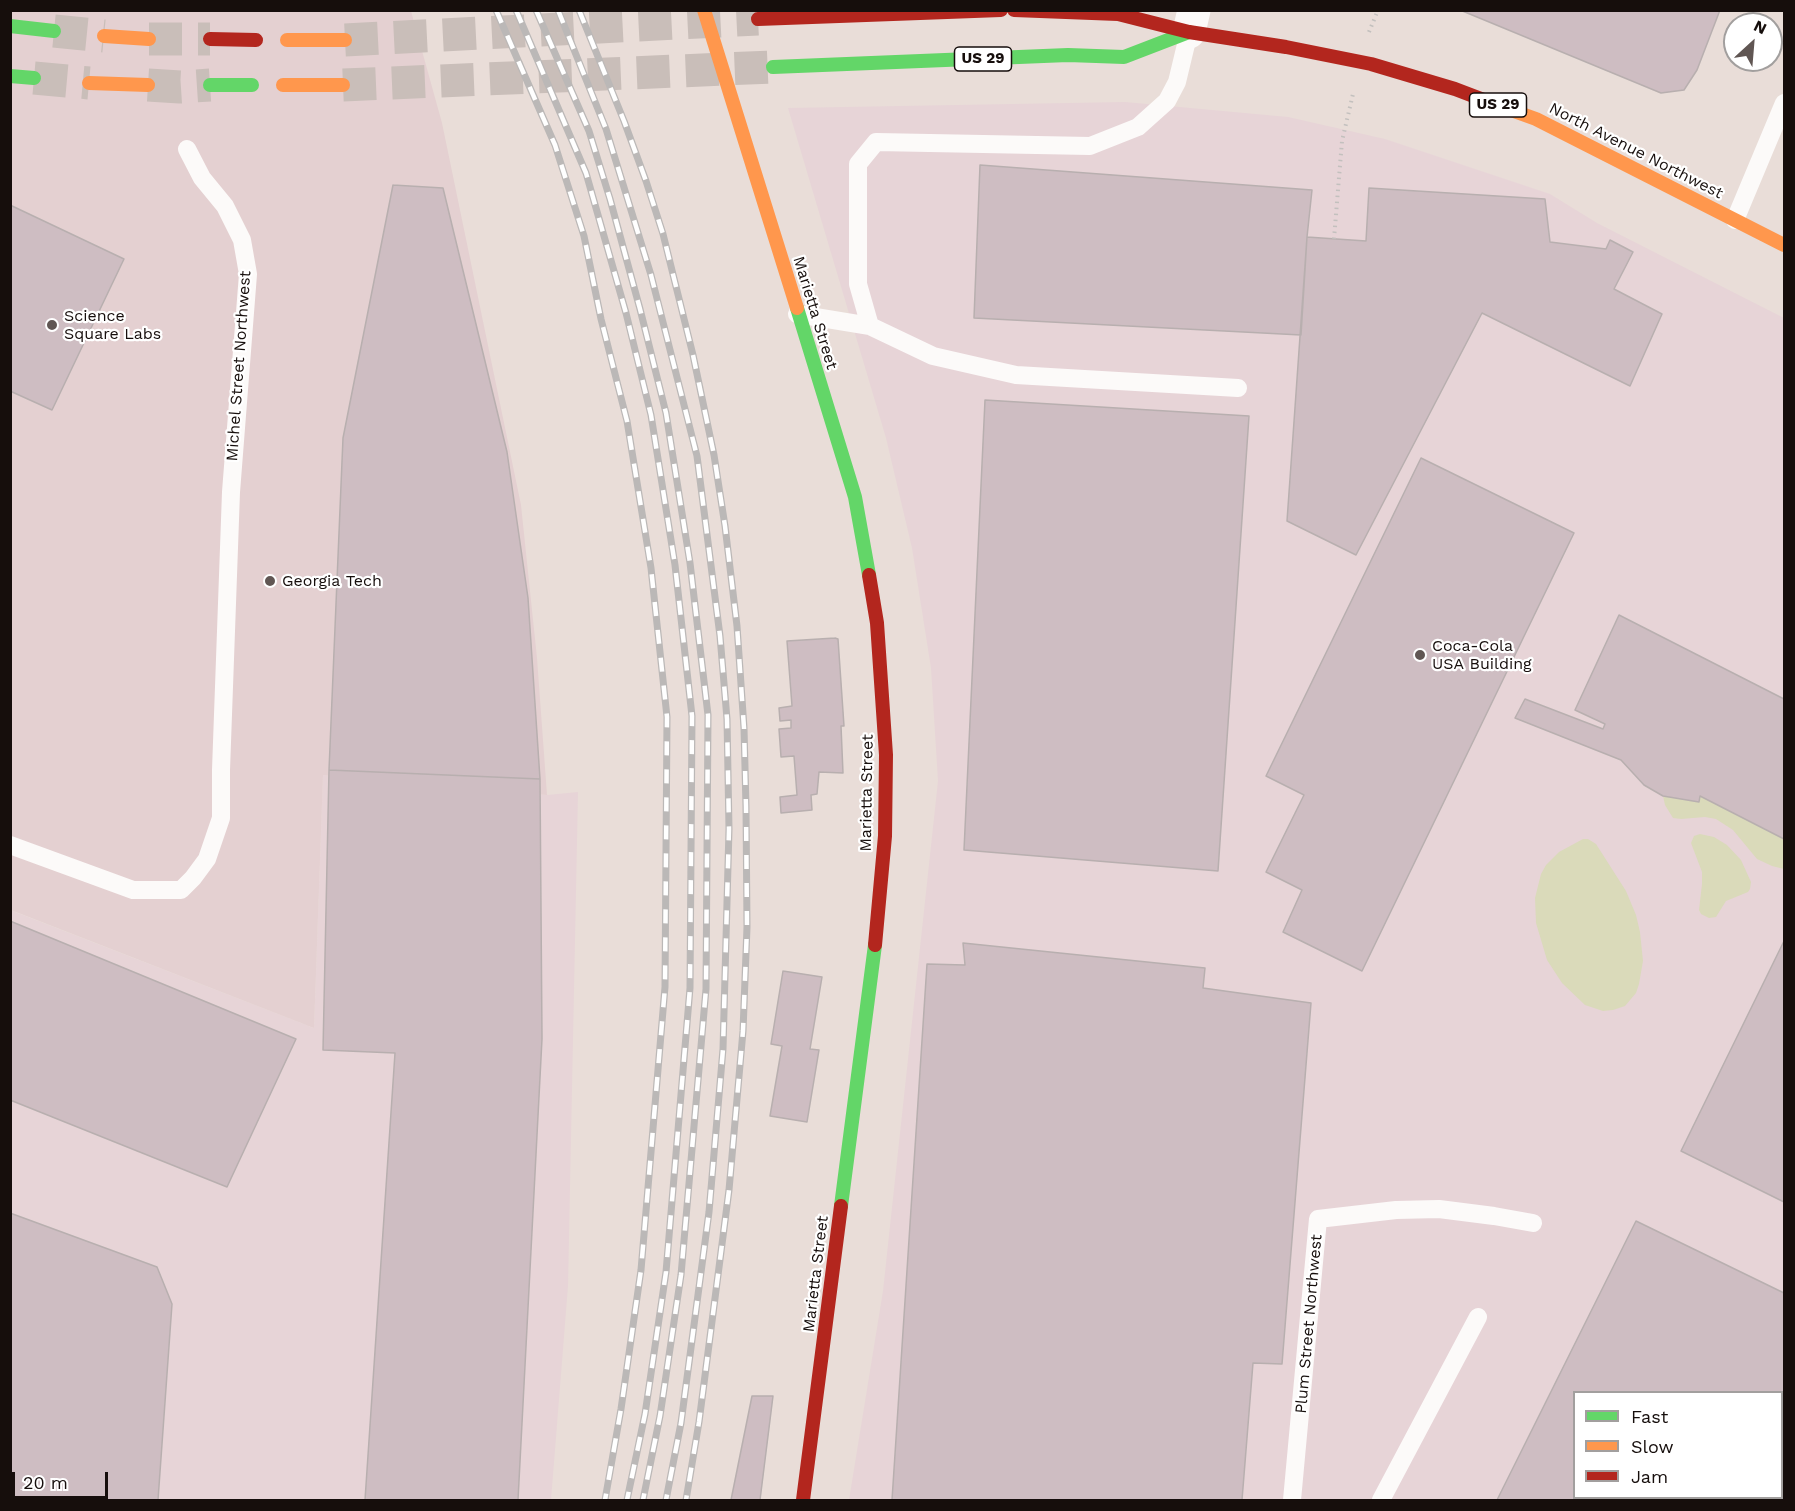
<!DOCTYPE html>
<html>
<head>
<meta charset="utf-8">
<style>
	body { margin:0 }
	#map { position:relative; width:1795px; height:1511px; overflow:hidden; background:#e9ddd8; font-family:"Work Sans",sans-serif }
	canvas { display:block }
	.frame { position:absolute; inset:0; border:12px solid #160e0c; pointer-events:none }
	.legend { position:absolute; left:1573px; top:1391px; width:210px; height:108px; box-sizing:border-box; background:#fff; border:2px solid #a29f9e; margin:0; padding:8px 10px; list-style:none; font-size:18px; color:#160e0c }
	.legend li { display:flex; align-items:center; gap:12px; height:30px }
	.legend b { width:30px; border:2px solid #a29f9e }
	.north { position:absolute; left:1723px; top:12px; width:60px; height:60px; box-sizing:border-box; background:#fff; border:2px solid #a29f9e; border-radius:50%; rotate:26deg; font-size:16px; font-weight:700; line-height:24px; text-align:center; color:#160e0c }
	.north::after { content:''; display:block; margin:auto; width:21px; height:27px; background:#605653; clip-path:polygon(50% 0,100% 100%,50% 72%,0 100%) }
	.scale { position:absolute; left:12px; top:1472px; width:96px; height:27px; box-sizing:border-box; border:3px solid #160e0c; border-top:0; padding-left:8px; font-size:18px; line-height:21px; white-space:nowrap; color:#160e0c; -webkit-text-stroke:4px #fff; paint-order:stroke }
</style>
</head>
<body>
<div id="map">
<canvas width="1795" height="1511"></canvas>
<div class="frame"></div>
<ul class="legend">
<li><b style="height:8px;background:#63d668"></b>Fast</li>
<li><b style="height:8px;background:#ff974d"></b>Slow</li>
<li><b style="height:8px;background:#b3261e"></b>Jam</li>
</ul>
<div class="north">N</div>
<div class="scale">20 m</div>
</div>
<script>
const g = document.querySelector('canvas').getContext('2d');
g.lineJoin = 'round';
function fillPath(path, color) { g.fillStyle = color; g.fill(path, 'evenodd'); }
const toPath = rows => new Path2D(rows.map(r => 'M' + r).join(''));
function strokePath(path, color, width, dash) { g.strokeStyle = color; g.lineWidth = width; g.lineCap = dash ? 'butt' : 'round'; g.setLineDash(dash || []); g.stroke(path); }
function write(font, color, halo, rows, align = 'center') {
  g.font = font + ' "Work Sans",sans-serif'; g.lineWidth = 4.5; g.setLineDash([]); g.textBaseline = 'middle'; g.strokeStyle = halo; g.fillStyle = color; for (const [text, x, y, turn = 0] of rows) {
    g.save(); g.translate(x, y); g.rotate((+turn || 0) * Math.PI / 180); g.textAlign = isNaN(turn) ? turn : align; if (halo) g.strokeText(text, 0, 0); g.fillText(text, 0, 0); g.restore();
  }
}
fillPath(toPath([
	[1125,102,1288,117,1385,139,1550,194,1597,223,1784,318,1784,1500,849,1500,883,1291,938,781,931,668,912,548,886,438,788,108],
	[1574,1392,1782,1392,1782,1498,1574,1498],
	[323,775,547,795,578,792,568,1286,551,1500,11,1500,10,910,314,1028]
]), '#e7d4d7');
fillPath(toPath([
	[10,11,411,11,442,123,521,505,537,658,547,795,323,775,314,1028,11,910]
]), '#e4d0d1');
fillPath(toPath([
	[1663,796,1698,802,1700,796,1784,839,1784,869,1772,866,1757,859,1733,830,1716,819,1705,817,1681,819,1673,818,1665,805],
	[1700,834,1714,837,1727,845,1741,860,1751,882,1750,889,1748,892,1726,901,1716,917,1709,918,1701,914,1699,910,1702,884,1702,872,1691,843,1694,836],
	[1583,839,1588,839,1596,844,1626,891,1636,915,1640,932,1643,961,1639,984,1636,993,1625,1006,1613,1010,1603,1011,1585,1005,1562,983,1547,960,1536,923,1535,898,1541,874,1546,865,1559,852]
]), '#dadaba');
const building = toPath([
	[1460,10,1720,10,1697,70,1684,90,1661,93,1460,10],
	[980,165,1312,190,1307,237,1301,335,974,318,980,165],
	[393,185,443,188,507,452,528,598,540,779,329,770,343,438,393,185],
	[1369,188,1545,199,1550,242,1606,249,1610,240,1633,252,1614,289,1662,314,1630,386,1482,313,1356,555,1287,521,1307,237,1366,241,1369,188],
	[10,205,124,259,52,410,10,391,10,205],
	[985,400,1249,416,1218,871,964,850,985,400],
	[1421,458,1574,533,1362,971,1283,932,1302,890,1266,872,1304,795,1266,776,1421,458],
	[1619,615,1784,699,1784,839,1700,796,1699,802,1663,796,1644,785,1621,760,1515,718,1525,699,1603,729,1605,724,1575,710,1619,615],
	[835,638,838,639,844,726,841,726,843,773,819,772,817,794,811,795,812,810,781,813,780,797,797,795,794,756,781,757,779,729,791,728,791,720,780,721,779,708,792,706,787,641,835,638],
	[329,770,540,779,542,1039,518,1500,365,1500,395,1053,323,1050,329,770],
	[10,921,296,1039,227,1187,10,1100,10,921],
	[1784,941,1784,1202,1681,1151,1784,941],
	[963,943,1205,968,1203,988,1311,1003,1282,1364,1253,1363,1242,1500,892,1500,927,964,965,965,963,943],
	[783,971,822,977,810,1049,819,1050,807,1122,770,1116,782,1046,771,1044,783,971],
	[10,1213,157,1267,172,1304,158,1500,10,1500,10,1213],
	[1636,1221,1784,1293,1784,1500,1497,1500,1636,1221],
	[1574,1392,1782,1392,1782,1498,1574,1498,1574,1392],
	[752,1396,773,1396,760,1500,731,1500,752,1396]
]);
fillPath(building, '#cebdc2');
strokePath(building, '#b8afaf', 1.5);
strokePath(toPath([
	[54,31,104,36],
	[149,39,210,39],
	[345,40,758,19],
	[34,78,89,83],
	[148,85,180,87,210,85],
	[343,85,773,67]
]), '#c9beb9', 33, [33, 16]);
strokePath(toPath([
	[1369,32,1378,10],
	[1334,239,1342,141,1353,94]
]), '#c3c0be', 4, [1.5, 4.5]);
strokePath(toPath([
	[1735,220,1784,103],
	[797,314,870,326,933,356,1016,375,1238,388],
	[870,326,858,284,858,164,876,142,1090,146,1138,127,1167,101,1177,82,1189,32],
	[10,845,133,890,181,890,193,878,207,859,221,818,221,770,231,492,248,274,242,240,225,206,202,178,187,149],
	[1292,1500,1318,1219,1396,1210,1439,1209,1494,1216,1533,1223],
	[1381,1500,1478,1317]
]), '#fcfaf9', 18);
strokePath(toPath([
	[1189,32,1194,10]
]), '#fcfaf9', 33);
strokePath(toPath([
	[10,26,54,31],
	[773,67,1068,55,1124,57,1189,32],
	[10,76,34,78],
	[210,85,252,85],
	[797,308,855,497,869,575],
	[841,1206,875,945]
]), '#63d668', 14);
strokePath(toPath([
	[704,10,797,308],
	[104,36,149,39],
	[287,40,345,40],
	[89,83,148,85],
	[283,85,343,85],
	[1497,105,1536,119,1784,245]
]), '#ff974d', 14);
strokePath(toPath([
	[1014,10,1118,14,1189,32,1286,47,1371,64,1455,89,1497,105],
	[758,19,1001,10],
	[210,39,256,40],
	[869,575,877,623,886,755,885,836,875,945],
	[803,1500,841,1206]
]), '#b3261e', 14);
const rail = toPath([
	[496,10,555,145,584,236,601,319,627,421,651,568,667,717,665,987,641,1270,621,1409,605,1500],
	[516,10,586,173,626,313,651,415,675,565,692,716,690,988,666,1272,645,1414,627,1500],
	[536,10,589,131,610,199,640,309,666,413,690,563,708,715,706,989,681,1275,660,1416,643,1500],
	[558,10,606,129,651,275,697,456,720,636,727,719,729,829,723,1049,709,1212,681,1423,666,1500],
	[579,10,624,121,646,181,663,234,693,355,714,455,725,526,737,626,744,728,746,807,747,927,743,1031,729,1190,699,1422,686,1500]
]);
strokePath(rail, '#bbb8b7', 7);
strokePath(rail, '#fff', 4.5, [14]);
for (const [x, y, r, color] of [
	[52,325,6,"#605653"],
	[270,581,6,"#605653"],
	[1420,655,6,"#605653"]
]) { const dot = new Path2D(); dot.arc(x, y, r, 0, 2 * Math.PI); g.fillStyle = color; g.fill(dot); strokePath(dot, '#fff', 2); }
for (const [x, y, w] of [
	[983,59,57],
	[1498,105,57]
]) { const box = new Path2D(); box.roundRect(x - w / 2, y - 12, w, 24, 4.5); g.fillStyle = '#fff'; g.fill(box); strokePath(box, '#160e0c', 1.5); }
write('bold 15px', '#160e0c', null, [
	["US 29",983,59],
	["US 29",1498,105]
]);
write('16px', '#160e0c', '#fff', [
	["North Avenue Northwest",1636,151,27],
	["Marietta Street",815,313,73],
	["Michel Street Northwest",239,366,-86],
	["Marietta Street",867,793,-89],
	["Marietta Street",816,1274,-83],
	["Plum Street Northwest",1309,1324,-85]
]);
write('16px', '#160e0c', '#fff', [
	["Science",64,316],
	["Square Labs",64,334],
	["Georgia Tech",282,581],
	["Coca-Cola",1432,646],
	["USA Building",1432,664]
], 'left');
</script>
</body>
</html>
